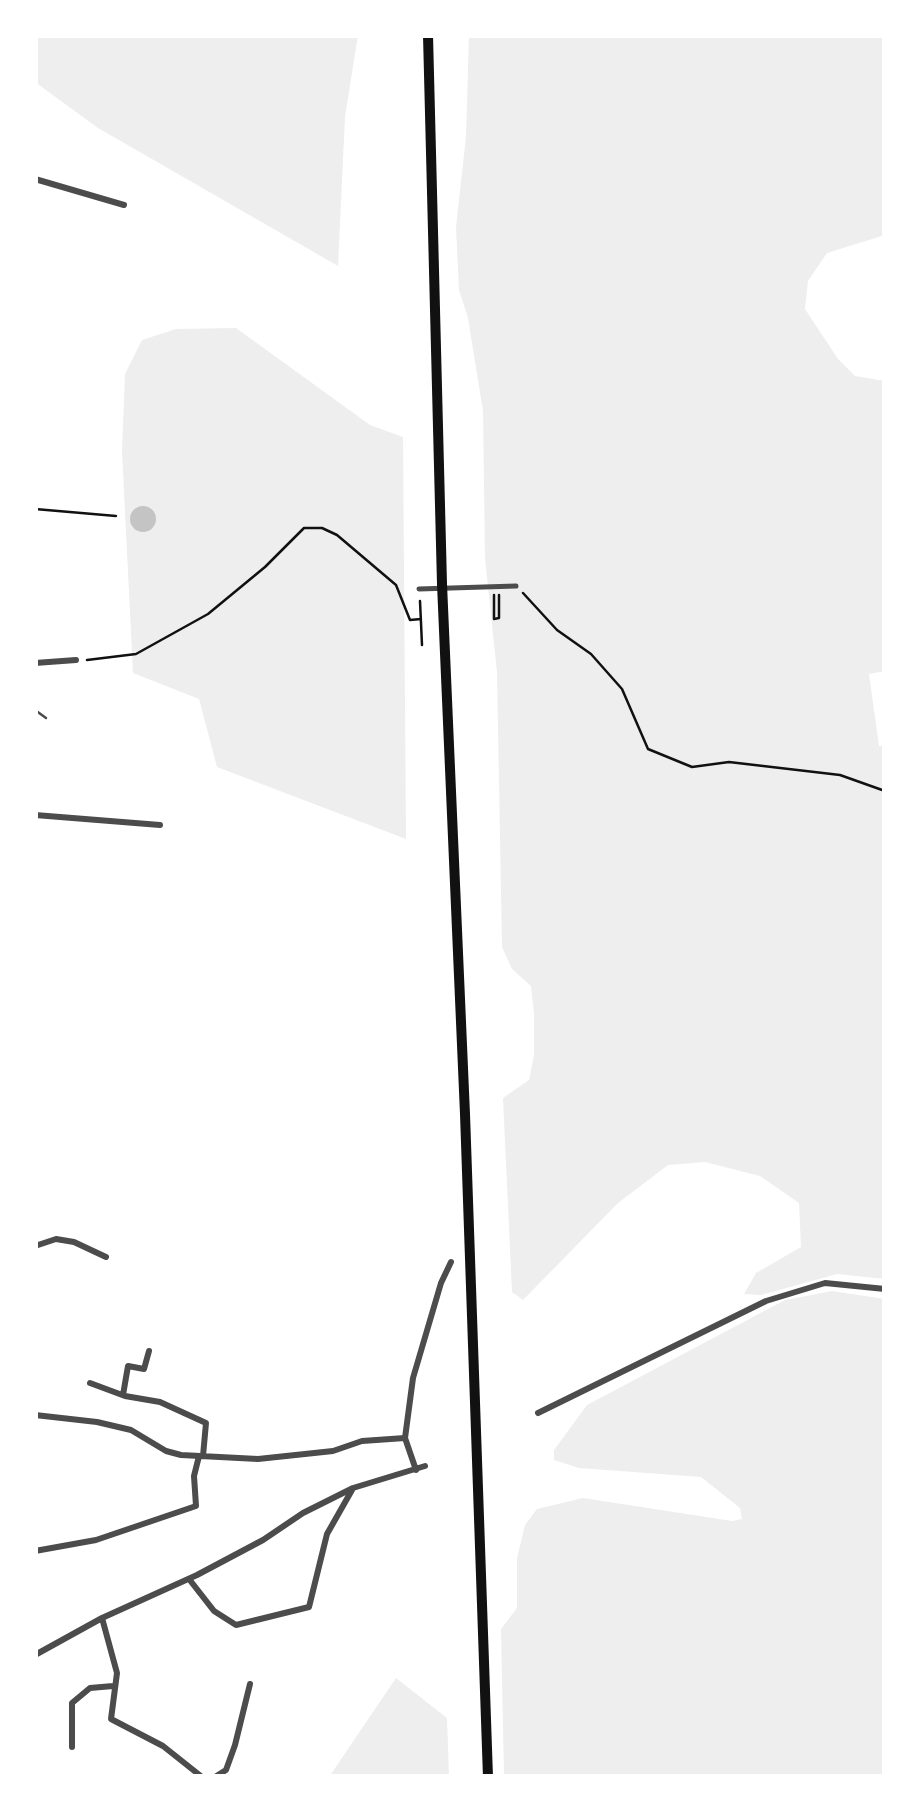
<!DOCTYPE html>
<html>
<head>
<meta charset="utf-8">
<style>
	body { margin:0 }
	#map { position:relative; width:920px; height:1812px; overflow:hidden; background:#fff; font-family:Commissioner,sans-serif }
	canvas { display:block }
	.frame { position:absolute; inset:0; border:38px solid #fff; pointer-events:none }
</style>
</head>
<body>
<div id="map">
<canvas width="920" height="1812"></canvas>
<div class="frame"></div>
</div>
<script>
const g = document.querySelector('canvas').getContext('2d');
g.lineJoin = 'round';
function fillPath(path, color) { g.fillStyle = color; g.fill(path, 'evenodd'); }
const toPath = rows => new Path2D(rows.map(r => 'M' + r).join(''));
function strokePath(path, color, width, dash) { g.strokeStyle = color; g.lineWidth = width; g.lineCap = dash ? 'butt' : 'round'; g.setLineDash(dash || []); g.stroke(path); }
fillPath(toPath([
	[38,35,358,35,345,117,338,266,98,128,35,82,35,41],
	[469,35,885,35,885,235,827,253,808,281,805,309,838,359,855,376,885,381,885,671,869,674,879,746,885,746,885,1279,837,1274,761,1295,744,1294,756,1273,801,1247,799,1203,760,1176,705,1162,668,1165,618,1203,523,1300,512,1292,503,1098,529,1080,534,1055,534,1014,531,986,512,969,502,947,497,672,485,558,483,411,468,318,459,290,456,227,466,137],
	[236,328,370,425,403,437,406,839,217,767,199,699,133,673,122,451,125,374,142,340,176,329],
	[832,1291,885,1299,885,1777,504,1777,501,1629,517,1608,517,1558,525,1525,537,1509,583,1498,732,1521,742,1519,740,1508,701,1477,579,1468,554,1460,554,1450,587,1405,785,1300],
	[396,1678,447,1718,449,1777,329,1777]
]), '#eee');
fillPath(toPath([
	'130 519a13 13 0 1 1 26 0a13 13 0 1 1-26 0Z'
]), '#c4c4c4');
strokePath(toPath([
	[35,509,116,516],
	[523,593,557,630,591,654,622,689,648,749,692,767,729,762,840,775,885,791],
	[494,595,494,619,499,618,499,595],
	[420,601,422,645],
	[87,660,136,654,208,614,265,567,304,528,322,528,337,535,396,585,410,620,421,619]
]), '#111', 2.5);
strokePath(toPath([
	[35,710,46,718]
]), '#4c4c4c', 2.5);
strokePath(toPath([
	[419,589,516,586]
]), '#4c4c4c', 5);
strokePath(toPath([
	[35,179,124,205],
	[35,663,76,660],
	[35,815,160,825],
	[35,1246,56,1239,74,1242,106,1257],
	[90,1383,125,1396,160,1402,206,1423,203,1456],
	[123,1395,128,1366,144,1369,149,1351],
	[538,1413,766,1301,825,1283,885,1289],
	[35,1415,97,1422,131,1430,166,1451,181,1455,258,1459,333,1451,362,1441,405,1438],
	[416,1470,405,1438,413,1378,441,1283,451,1262],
	[35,1551,96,1540,196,1506,194,1476,199,1456],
	[189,1579,214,1611,236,1625,309,1607,327,1534,352,1490],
	[102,1618,117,1673,111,1719,163,1746,202,1777],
	[35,1655,102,1618,197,1575,263,1540,303,1513,353,1488,425,1466],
	[72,1747,72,1703,90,1688,113,1686],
	[215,1777,226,1770,235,1745,250,1684]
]), '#4c4c4c', 6);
strokePath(toPath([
	[428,35,442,584,465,1114,488,1777]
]), '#111', 10);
</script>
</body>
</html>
